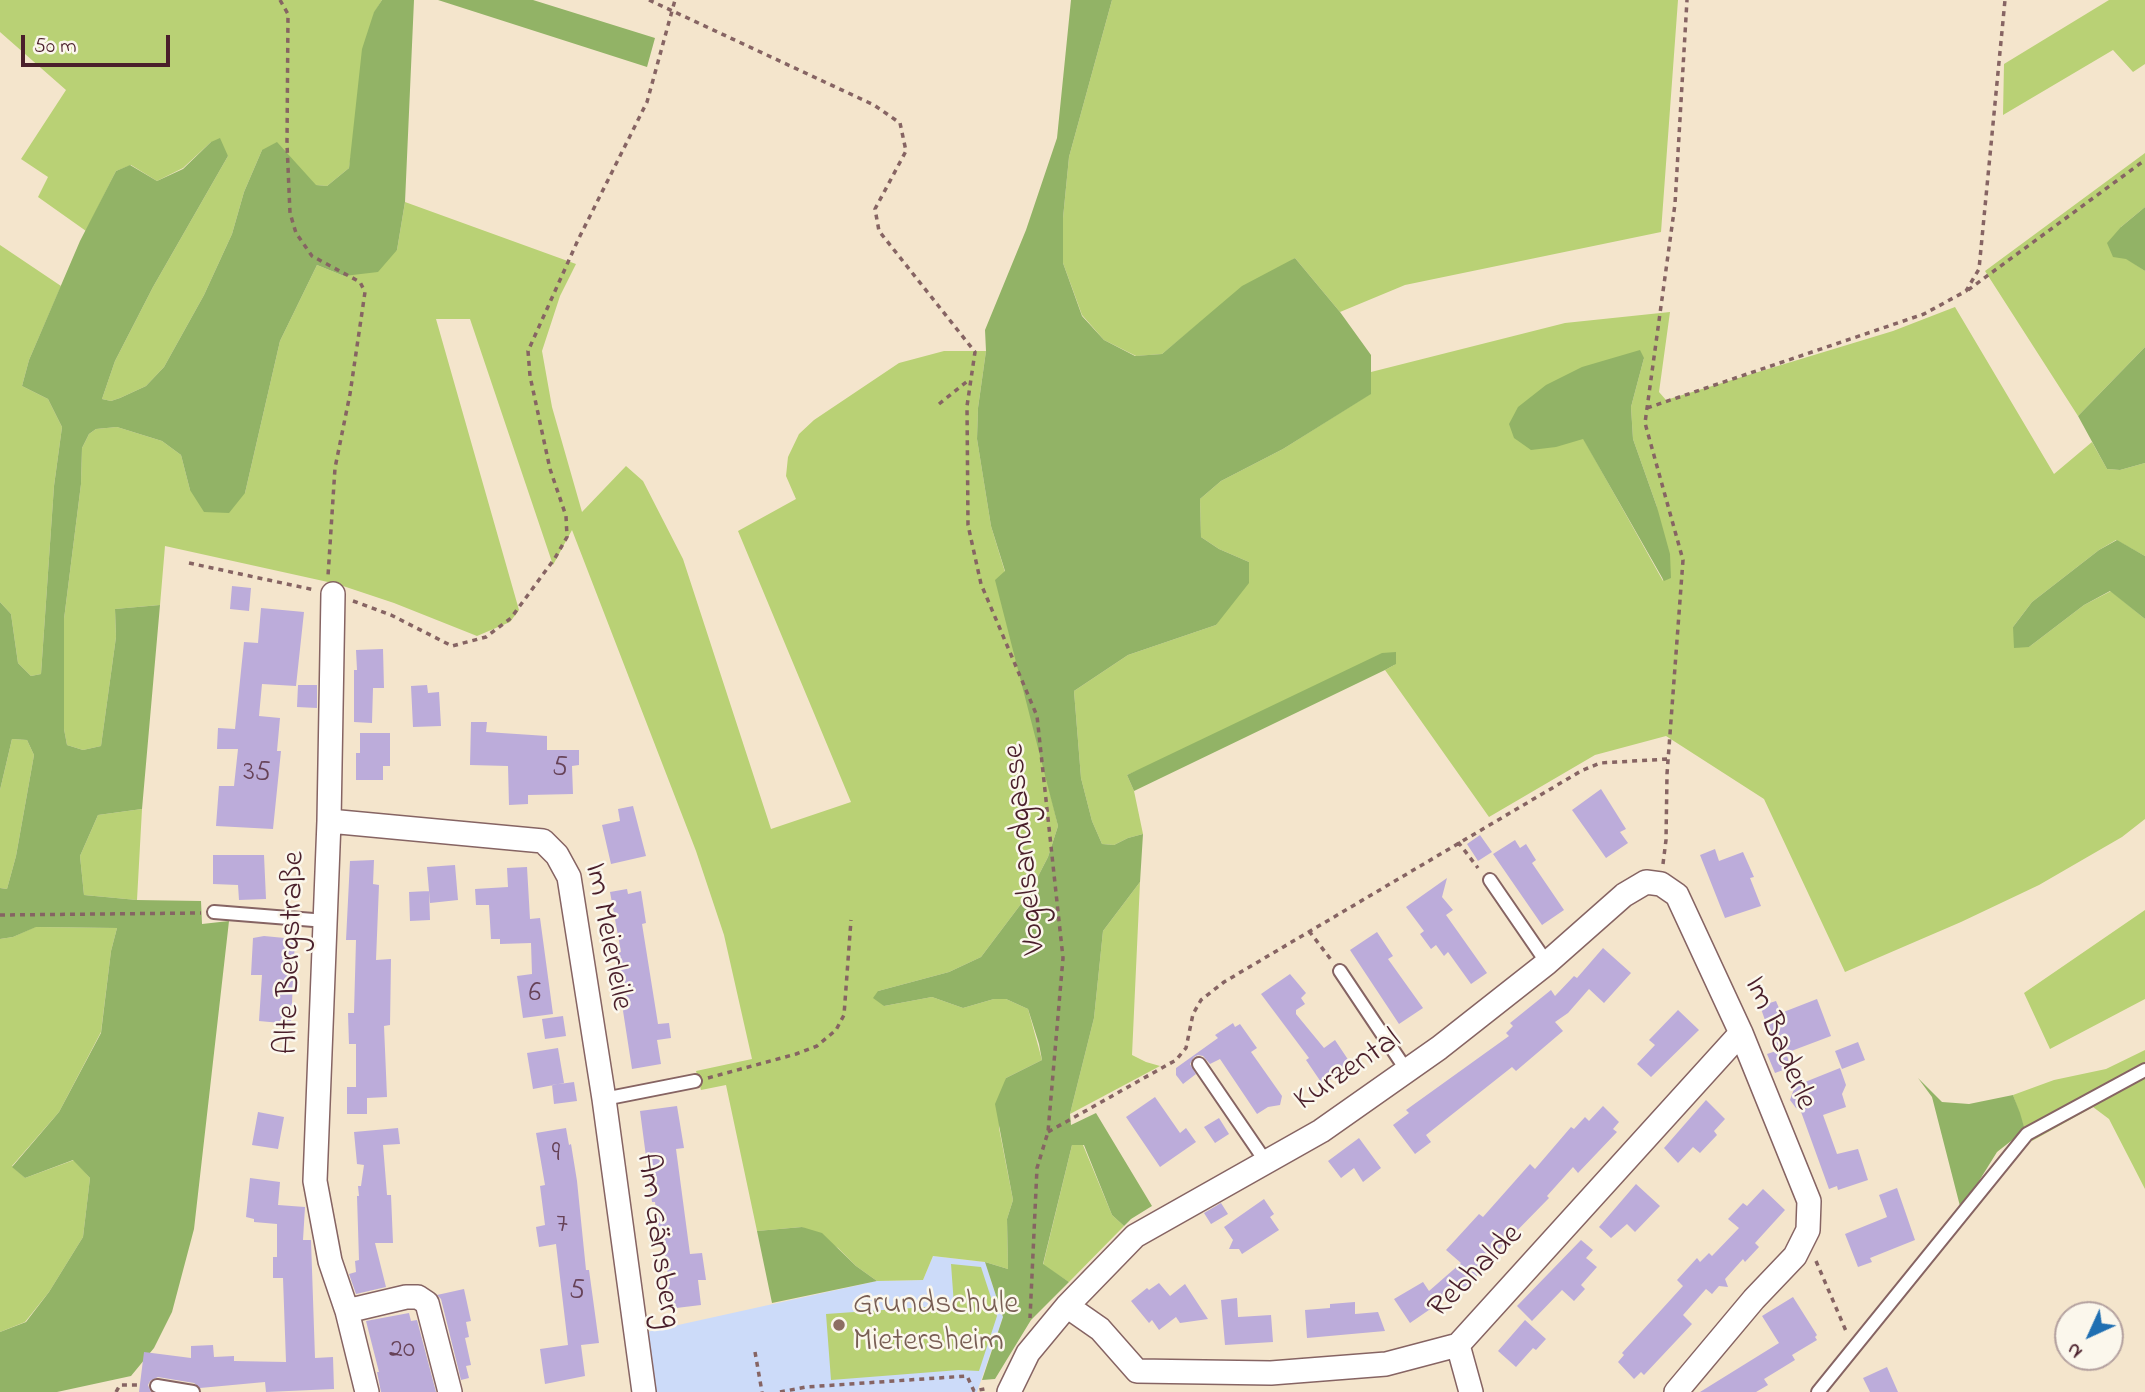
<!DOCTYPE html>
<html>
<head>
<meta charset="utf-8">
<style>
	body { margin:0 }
	#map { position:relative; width:2145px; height:1392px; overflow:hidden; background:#f4e5cc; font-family:"Indie Flower",sans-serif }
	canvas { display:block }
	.north { position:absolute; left:2054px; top:1301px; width:70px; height:70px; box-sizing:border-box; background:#fbf7ec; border:2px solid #b4a19f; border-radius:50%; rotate:225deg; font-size:19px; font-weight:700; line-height:28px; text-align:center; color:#4a1f2b }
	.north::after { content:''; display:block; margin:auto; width:24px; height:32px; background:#1f6fb2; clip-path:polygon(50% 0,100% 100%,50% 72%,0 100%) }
	.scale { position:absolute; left:21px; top:35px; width:149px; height:32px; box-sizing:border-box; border:4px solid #4a1f2b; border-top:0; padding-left:9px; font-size:21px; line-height:24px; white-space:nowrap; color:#4a1f2b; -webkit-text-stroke:5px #fbf7ec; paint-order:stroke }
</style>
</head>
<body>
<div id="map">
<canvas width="2145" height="1392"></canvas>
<div class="north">N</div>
<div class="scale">50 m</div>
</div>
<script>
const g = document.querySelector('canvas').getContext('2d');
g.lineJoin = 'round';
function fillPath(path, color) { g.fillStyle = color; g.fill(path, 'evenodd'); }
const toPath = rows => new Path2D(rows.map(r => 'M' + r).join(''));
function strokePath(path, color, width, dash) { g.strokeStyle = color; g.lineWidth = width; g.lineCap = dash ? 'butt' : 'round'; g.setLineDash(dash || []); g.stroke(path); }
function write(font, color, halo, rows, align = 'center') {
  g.font = font + ' "Indie Flower",sans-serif'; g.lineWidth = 5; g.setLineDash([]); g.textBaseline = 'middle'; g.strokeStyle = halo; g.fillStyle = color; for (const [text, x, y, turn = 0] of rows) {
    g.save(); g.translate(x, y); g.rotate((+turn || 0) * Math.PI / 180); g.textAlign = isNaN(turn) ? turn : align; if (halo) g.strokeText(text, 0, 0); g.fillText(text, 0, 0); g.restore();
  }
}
fillPath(toPath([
	[933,1256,985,1262,1003,1317,977,1392,651,1392,642,1333,877,1281,923,1280]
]), '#ccdbf9');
fillPath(toPath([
	[0,0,382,0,374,13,349,168,327,186,315,185,305,174,262,150,244,192,232,234,204,295,164,367,146,386,120,398,111,401,102,399,115,361,153,287,228,156,211,142,183,168,157,181,131,165,116,171,86,231,38,197,48,177,21,159,66,90,0,32],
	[1112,0,1678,0,1661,232,1405,285,1340,312,1295,258,1197,325,1162,354,1136,356,1104,340,1082,315,1063,263,1063,218,1069,157],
	[2109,0,2145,0,2145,64,2133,72,2113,50,2003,115,2004,64],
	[2145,153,2145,207,2121,227,2126,258,2145,271,2145,347,2078,416,1985,271],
	[405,202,576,264,560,296,542,351,552,407,582,512,626,466,643,481,683,559,771,829,851,802,738,531,796,499,786,476,788,457,799,434,814,420,899,363,944,351,986,351,978,408,977,439,991,526,1005,572,1038,741,1058,826,1048,857,1030,892,981,957,949,972,878,991,884,1006,932,997,963,1008,994,999,1006,999,1028,1009,1042,1060,1006,1078,999,1128,1013,1200,1007,1219,1008,1269,985,1262,933,1256,923,1280,877,1281,856,1266,838,1248,802,1227,757,1231,726,1085,701,1090,696,1071,752,1059,724,935,696,851,572,530,553,565,470,319,436,319,519,610,510,622,477,636,394,603,337,584,165,546,160,605,115,609,116,637,101,746,83,750,67,745,64,729,64,619,81,484,82,448,89,434,96,429,117,427,162,441,181,455,190,490,245,493,280,341,317,265,344,276,397,250],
	[0,245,61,286,29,360,22,386,48,399,62,427,54,486,41,674,31,676,18,663,11,614,0,602],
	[1955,307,2054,474,2092,442,2107,469,2120,470,2145,463,2145,556,2116,540,2099,550,2032,602,2013,627,2029,647,2084,605,2111,591,2145,619,2145,819,2122,837,2039,885,1961,922,1845,972,1764,799,1666,736,1595,755,1489,817,1385,670,1396,664,1127,775,1134,791,1143,834,1128,838,1114,845,1102,844,1092,821,1081,778,1074,691,1128,655,1216,625,1249,562,1219,549,1201,537,1200,499,1221,481,1283,449,1370,394,1371,372,1565,323,1670,312,1659,392,1666,400,1893,331],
	[1644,358,1631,407,1633,439,1657,507,1663,581,1583,438],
	[12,739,27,740,34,755,16,856,7,889,0,888,0,790],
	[142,809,137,900,84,895,80,856,98,815],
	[1140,882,1132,1055,1146,1062,1160,1066,1070,1114,1094,1018,1103,931],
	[2145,910,2145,999,2050,1049,2024,993],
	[35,927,117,928,111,951,101,1032,59,1112,12,1166,25,1178,74,1160,90,1178,83,1237,49,1292,25,1322,0,1332,0,939,13,937],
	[2145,1050,2145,1189,2109,1119,2093,1107,2032,1141,2025,1130,2013,1095,2054,1080,2106,1069],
	[1072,1145,1083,1145,1112,1215,1124,1226,1069,1282,1043,1265],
	[951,1264,981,1267,997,1316,979,1371,959,1370,831,1380,826,1314,954,1305]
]), '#b9d175');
fillPath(toPath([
	[382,0,414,0,405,202,397,250,378,272,344,276,317,265,280,341,245,493,229,513,204,512,190,490,181,455,162,441,117,427,96,429,89,434,82,448,81,484,64,619,64,729,67,745,83,750,101,746,116,637,115,609,160,605,142,809,98,815,80,856,84,895,137,900,201,901,202,924,229,921,194,1229,172,1312,154,1348,131,1376,57,1392,0,1392,0,1332,26,1322,49,1292,83,1237,90,1178,73,1160,25,1178,12,1167,59,1112,101,1033,111,951,117,928,36,927,13,937,0,939,0,888,7,889,16,856,34,755,27,740,12,739,0,790,0,602,11,614,18,663,31,676,41,674,54,486,62,427,48,399,22,386,29,360,80,241,116,171,130,165,157,181,183,169,211,142,220,138,228,156,153,287,115,361,102,399,111,401,120,398,146,386,164,367,204,295,232,234,244,192,262,150,277,142,316,185,327,186,349,168,362,49,374,12],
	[438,0,533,0,655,38,647,67],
	[1071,0,1112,0,1069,157,1063,218,1063,263,1082,316,1104,340,1135,356,1162,354,1242,286,1295,258,1340,312,1371,355,1371,394,1283,449,1221,481,1200,499,1201,537,1219,549,1249,562,1249,583,1216,625,1128,655,1074,691,1081,778,1092,821,1102,844,1114,845,1128,838,1143,834,1140,882,1103,931,1094,1018,1070,1114,1071,1125,1096,1113,1152,1206,1131,1219,1124,1226,1112,1215,1084,1145,1072,1145,1043,1264,1069,1282,1031,1320,995,1379,982,1380,1003,1317,985,1262,1008,1269,1007,1219,1013,1200,995,1104,1006,1078,1042,1060,1039,1044,1028,1009,1006,999,994,999,963,1008,932,997,884,1006,873,998,878,991,949,972,981,957,1030,892,1048,857,1058,826,995,580,1005,571,991,526,977,439,978,408,986,351,985,330,1026,230,1057,138],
	[2145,207,2145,271,2126,259,2113,257,2107,243,2121,227],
	[2145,347,2145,463,2120,470,2107,469,2078,416],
	[1640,350,1644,358,1631,407,1633,439,1657,507,1670,554,1671,578,1664,581,1583,439,1556,447,1531,450,1514,438,1509,424,1518,407,1546,385,1582,367],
	[2117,540,2145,556,2145,619,2110,591,2084,605,2029,647,2014,648,2013,627,2032,602,2099,550],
	[1396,652,1396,664,1385,670,1134,791,1127,775,1382,653],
	[1918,1078,1942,1102,1969,1104,2013,1095,2020,1113,2025,1130,1997,1152,1961,1210,1932,1097],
	[802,1227,822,1233,856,1266,877,1281,772,1303,757,1231]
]), '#92b366');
fillPath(toPath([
	[232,586,251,588,249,611,230,609],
	[261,608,304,612,296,686,262,684,259,716,280,718,277,751,281,751,273,829,216,826,219,786,234,786,238,749,217,749,218,728,235,729,244,642,258,643],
	[383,649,384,688,373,688,372,723,354,722,354,670,357,670,356,650],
	[298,685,317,685,317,708,297,707],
	[427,685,428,693,439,692,441,726,413,727,411,686],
	[471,722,487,722,486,732,547,736,547,750,579,750,579,765,572,766,573,794,528,795,528,804,509,805,508,766,470,765],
	[360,733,390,733,390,766,383,766,383,780,356,780,356,753,360,753],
	[1601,789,1626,829,1620,832,1628,843,1606,858,1572,810],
	[633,806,646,856,611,864,602,825,620,821,618,809],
	[1480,835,1492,852,1478,861,1467,844],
	[1515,840,1520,848,1526,844,1536,860,1532,863,1564,910,1542,925,1493,854],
	[1715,849,1719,861,1743,852,1754,877,1750,878,1761,906,1725,918,1700,855],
	[213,855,264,855,266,899,239,900,238,885,213,884],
	[374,860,373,884,379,885,376,960,391,959,390,1025,384,1026,387,1097,367,1098,367,1114,347,1114,347,1087,356,1087,356,1044,349,1044,348,1013,354,1013,356,940,346,940,350,861],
	[455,865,458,900,430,903,427,867],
	[527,867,530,919,540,918,553,1014,523,1018,517,976,532,974,531,943,500,944,500,939,491,939,489,905,476,905,475,889,508,887,507,868],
	[1447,878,1442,897,1453,910,1446,915,1487,973,1471,984,1448,952,1444,956,1436,945,1431,949,1420,934,1424,931,1406,907],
	[627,889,628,894,641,891,646,923,642,924,658,1024,669,1023,671,1038,657,1040,661,1064,632,1069,619,985,622,984,617,953,621,952,610,892],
	[429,891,430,920,410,921,409,892],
	[1377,932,1393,956,1388,959,1423,1008,1399,1024,1350,950],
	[264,936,295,939,291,1024,259,1021,262,975,251,975,253,938],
	[1603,948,1631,973,1604,1003,1589,989,1568,1013,1555,1022,1563,1031,1516,1071,1512,1067,1426,1135,1431,1142,1415,1154,1393,1125,1409,1113,1406,1110,1509,1036,1506,1033,1513,1026,1510,1023,1551,990,1555,996,1574,976,1577,978],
	[1290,974,1306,993,1301,998,1305,1004,1296,1010,1296,1014,1324,1048,1335,1040,1351,1064,1323,1085,1306,1060,1309,1058,1261,994],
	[1817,999,1831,1036,1786,1053,1791,1067,1775,1073,1767,1054,1776,1051,1760,1006,1776,1001,1781,1013],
	[1678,1010,1699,1030,1651,1077,1637,1064,1655,1045,1649,1040],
	[563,1016,566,1036,545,1039,542,1019],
	[1233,1023,1235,1027,1240,1024,1257,1048,1251,1052,1282,1096,1280,1105,1268,1107,1257,1114,1220,1059,1210,1064,1203,1056,1198,1055,1194,1057,1190,1064,1196,1074,1183,1084,1176,1075,1176,1068,1218,1038,1215,1035],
	[1858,1042,1865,1060,1842,1069,1835,1051],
	[558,1048,564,1083,533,1089,527,1053],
	[1840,1068,1846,1085,1842,1094,1846,1107,1823,1115,1837,1154,1858,1149,1868,1180,1838,1190,1837,1186,1829,1189,1800,1109,1796,1108,1790,1100,1795,1086],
	[574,1082,577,1101,554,1104,552,1085],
	[1155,1097,1180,1133,1186,1128,1196,1142,1160,1167,1126,1117],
	[1706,1100,1725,1119,1714,1131,1717,1135,1700,1153,1693,1147,1678,1163,1664,1148],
	[677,1106,684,1148,676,1149,690,1254,702,1253,706,1280,698,1280,701,1305,668,1309,664,1282,669,1281,661,1232,659,1232,655,1202,652,1202,640,1111],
	[1603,1106,1619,1122,1613,1129,1617,1132,1578,1173,1573,1167,1547,1196,1549,1198,1501,1247,1464,1291,1461,1288,1410,1323,1394,1299,1423,1282,1429,1291,1461,1263,1446,1250,1479,1214,1483,1217,1530,1164,1535,1169,1571,1127,1574,1129,1585,1117,1589,1121],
	[258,1112,284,1117,278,1149,252,1145],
	[1219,1118,1229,1134,1215,1143,1204,1127],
	[398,1128,400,1144,383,1145,387,1195,391,1195,393,1243,375,1243,386,1287,356,1294,349,1274,356,1272,355,1261,359,1260,357,1196,359,1196,358,1186,361,1186,364,1165,357,1164,354,1132],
	[566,1128,569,1145,571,1144,577,1181,586,1270,589,1270,599,1343,581,1345,585,1376,545,1384,540,1349,568,1345,556,1244,539,1247,536,1227,545,1225,540,1186,545,1185,536,1133],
	[1359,1138,1381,1168,1363,1182,1354,1168,1341,1178,1328,1161],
	[250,1178,280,1182,278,1205,305,1207,303,1240,311,1240,315,1358,333,1357,334,1389,266,1392,265,1382,200,1388,194,1383,158,1377,150,1381,148,1385,151,1392,139,1392,144,1352,191,1358,191,1346,213,1345,214,1357,234,1356,234,1361,286,1362,283,1278,273,1278,273,1257,277,1257,277,1224,254,1222,254,1219,246,1217],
	[1636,1184,1660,1206,1635,1232,1627,1224,1611,1238,1599,1227],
	[1897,1188,1915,1240,1870,1258,1872,1262,1858,1267,1845,1234,1887,1217,1879,1195],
	[1763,1189,1785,1210,1755,1243,1759,1247,1745,1262,1743,1259,1725,1279,1728,1287,1719,1286,1712,1294,1706,1289,1683,1315,1692,1324,1644,1375,1641,1372,1634,1379,1618,1362,1624,1355,1622,1353,1683,1286,1677,1280,1697,1258,1700,1262,1709,1253,1712,1256,1739,1228,1728,1219,1743,1203,1747,1206],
	[1264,1199,1274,1214,1270,1217,1279,1230,1242,1254,1239,1249,1229,1249,1233,1240,1224,1227],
	[1221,1203,1228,1214,1211,1224,1204,1213],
	[1581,1240,1593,1250,1586,1258,1597,1267,1581,1285,1585,1289,1574,1301,1562,1290,1532,1321,1517,1306],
	[1159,1283,1170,1296,1185,1284,1208,1319,1180,1323,1176,1317,1159,1330,1152,1320,1149,1323,1131,1301,1147,1288,1149,1290],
	[464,1289,471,1321,466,1322,469,1337,465,1338,471,1365,466,1366,469,1378,461,1380,441,1299,437,1295],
	[1793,1297,1817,1335,1815,1337,1817,1340,1792,1355,1795,1360,1764,1379,1768,1385,1756,1392,1700,1392,1779,1343,1762,1316],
	[1237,1298,1238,1317,1271,1315,1273,1342,1225,1345,1221,1300],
	[1355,1302,1355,1314,1378,1312,1385,1331,1307,1338,1305,1310,1330,1308,1330,1304],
	[409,1313,411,1321,417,1320,436,1392,381,1392,377,1372,379,1372,366,1321],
	[1525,1320,1546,1339,1536,1350,1533,1348,1516,1367,1498,1351],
	[1887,1367,1898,1392,1870,1392,1863,1378]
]), '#bcacda');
const service = toPath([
	[1490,880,1547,963],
	[214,912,326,921],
	[1340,971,1407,1071],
	[1199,1064,1266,1162],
	[604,1099,695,1081],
	[157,1386,193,1392],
	[1818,1392,2027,1134,2145,1070]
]);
const minor = toPath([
	[333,594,329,821,315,1181,330,1261,347,1311,367,1392],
	[329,821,543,841,557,855,569,877,604,1099,644,1392],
	[1067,1306,1100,1329,1137,1371,1271,1373,1386,1364,1458,1345,1741,1033],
	[347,1311,406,1297,418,1297,427,1303,450,1392],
	[1458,1345,1471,1392],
	[1009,1392,1028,1353,1067,1306,1135,1236,1321,1131,1439,1048,1547,963,1624,895,1646,882,1661,884,1677,895,1741,1033,1809,1201,1808,1230,1795,1256,1754,1299,1676,1392]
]);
strokePath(service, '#866463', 16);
strokePath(minor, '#866463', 26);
strokePath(toPath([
	[280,0,288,14,287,144,290,213,296,233,312,256,360,282,365,292,350,394,335,468,328,576],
	[649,0,874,105,900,123,906,151,875,209,879,231,975,352,967,406,968,525,981,584,1037,716,1063,958,1048,1132,1037,1168,1030,1318],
	[1968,290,2145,160],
	[939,404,970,379],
	[1647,408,1924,314,1966,291,1979,269,2005,0],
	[189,563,315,590],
	[353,601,391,615,452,646,486,637,511,618,555,558,567,537,566,516,550,469,530,376,528,351,578,240,647,102,675,0],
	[1458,842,1478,868],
	[1663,864,1666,840,1667,774,1683,560,1645,423,1675,204,1687,0],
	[0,915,201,913],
	[1309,931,1332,961],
	[708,1078,796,1054,817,1046,836,1030,844,1015,851,920],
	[1048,1132,1176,1060,1186,1048,1193,1014,1201,1000,1224,982,1581,771,1600,763,1668,759],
	[1816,1261,1846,1331],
	[755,1352,762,1392],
	[116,1392,120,1385,141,1385],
	[780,1392,806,1387,967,1376,974,1391,989,1388]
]), '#866463', 3.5, [5, 5]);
strokePath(service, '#fff', 12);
strokePath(minor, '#fff', 23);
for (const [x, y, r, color] of [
	[839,1325,7,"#8d6e63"]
]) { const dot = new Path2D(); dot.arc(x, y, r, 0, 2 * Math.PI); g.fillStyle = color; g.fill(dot); strokePath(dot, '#fbf7ec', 2.5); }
write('28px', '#664257', null, [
	["5",560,769],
	["35",257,774],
	["6",535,995],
	["9",556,1155],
	["7",562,1226],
	["5",577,1292],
	["20",402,1351]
]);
write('32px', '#4a1f2b', '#fbf7ec', [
	["Vogelsandgasse",1027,849,-96],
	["Im Meierleile",606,937,79],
	["Alte Bergstraße",293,953,-88],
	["Im Baderle",1778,1044,67],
	["Kurzental",1349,1072,-34],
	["Am Gänsberg",656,1241,82],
	["Rebhalde",1477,1273,-45]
]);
write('32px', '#785e54', '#fbf7ec', [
	["Grundschule",853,1307],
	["Mietersheim",853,1344]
], 'left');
</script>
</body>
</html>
